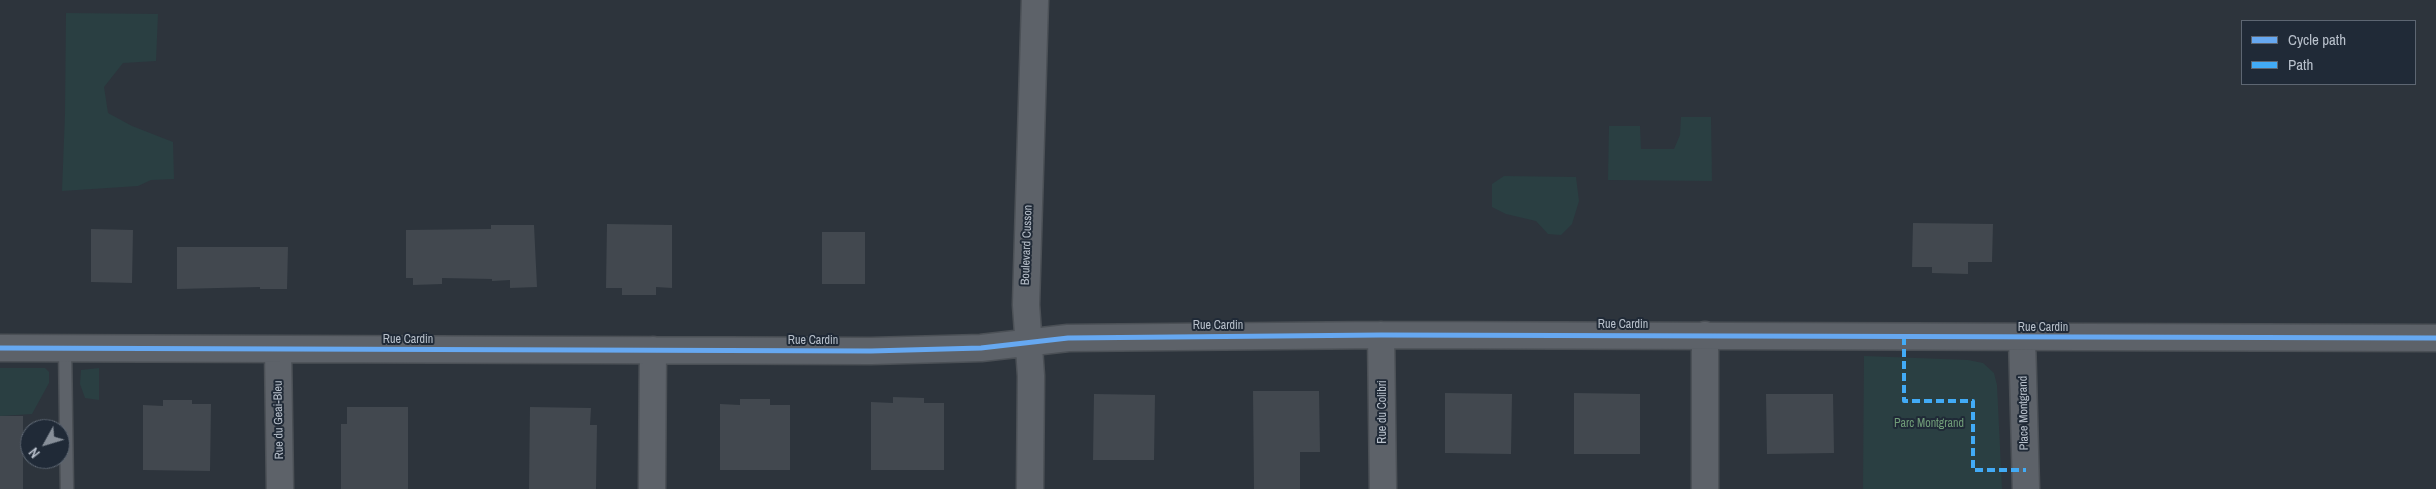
<!DOCTYPE html>
<html>
<head>
<meta charset="utf-8">
<style>
	body { margin:0 }
	#map { position:relative; width:2436px; height:489px; overflow:hidden; background:#2d343c; font-family:"Archivo Narrow",sans-serif }
	canvas { display:block }
	.legend { position:absolute; left:2241px; top:20px; width:175px; height:65px; box-sizing:border-box; background:#202a37; border:1px solid #5d6672; margin:0; padding:6px 9px; list-style:none; font-size:15px; color:#b8c0cb }
	.legend li { display:flex; align-items:center; gap:10px; height:25px }
	.legend b { width:25px; border:1px solid #5d6672 }
	.north { position:absolute; left:20px; top:419px; width:50px; height:50px; box-sizing:border-box; background:#202a37; border:1px solid #5d6672; border-radius:50%; rotate:231deg; font-size:14px; font-weight:700; line-height:20px; text-align:center; color:#b8c0cb }
	.north::after { content:''; display:block; margin:auto; width:18px; height:22px; background:#878f99; clip-path:polygon(50% 0,100% 100%,50% 72%,0 100%) }
</style>
</head>
<body>
<div id="map">
<canvas width="2436" height="489"></canvas>
<ul class="legend">
<li><b style="height:6px;background:#66a8f1"></b>Cycle path</li>
<li><b style="height:6px;background:#42abf6"></b>Path</li>
</ul>
<div class="north">N</div>
</div>
<script>
const g = document.querySelector('canvas').getContext('2d');
g.lineJoin = 'round';
function fillPath(path, color) { g.fillStyle = color; g.fill(path, 'evenodd'); }
const toPath = rows => new Path2D(rows.map(r => 'M' + r).join(''));
function strokePath(path, color, width, dash) { g.strokeStyle = color; g.lineWidth = width; g.lineCap = dash ? 'butt' : 'round'; g.setLineDash(dash || []); g.stroke(path); }
function write(font, color, halo, rows, align = 'center') {
  g.font = font + ' "Archivo Narrow",sans-serif'; g.lineWidth = 4; g.setLineDash([]); g.textBaseline = 'middle'; g.strokeStyle = halo; g.fillStyle = color; for (const [text, x, y, turn = 0] of rows) {
    g.save(); g.translate(x, y); g.rotate((+turn || 0) * Math.PI / 180); g.textAlign = isNaN(turn) ? turn : align; if (halo) g.strokeText(text, 0, 0); g.fillText(text, 0, 0); g.restore();
  }
}
fillPath(toPath([
	[66,13,158,14,156,61,123,63,104,87,108,113,132,126,173,142,174,179,151,180,138,186,62,191,65,114],
	[1681,117,1711,117,1712,181,1608,180,1609,126,1640,126,1641,149,1674,149,1680,135],
	[1504,176,1576,177,1579,201,1572,224,1561,235,1548,234,1536,221,1506,214,1492,207,1492,184],
	[1864,356,1968,360,1983,363,1994,373,1997,385,2002,489,1863,489],
	[0,368,45,368,49,372,49,383,32,414,0,416],
	[99,368,99,400,85,398,80,384,81,370]
]), '#2a3f42');
fillPath(toPath([
	[1913,223,1993,224,1992,262,1968,262,1968,274,1932,273,1932,267,1912,267],
	[607,224,672,225,672,288,656,287,656,295,622,295,622,288,606,288],
	[491,225,534,225,537,287,510,288,510,280,492,281,492,279,442,278,442,284,413,285,413,278,406,278,406,230,491,229],
	[91,229,133,230,132,283,91,282],
	[822,232,865,232,865,284,822,284],
	[177,247,288,247,287,289,260,289,260,287,177,289],
	[1253,391,1319,391,1320,452,1300,452,1300,489,1254,489],
	[1445,393,1512,394,1511,454,1445,453],
	[1574,393,1640,394,1640,454,1574,454],
	[1094,394,1155,395,1154,460,1093,460],
	[1766,394,1833,394,1834,453,1767,454],
	[893,397,924,398,924,403,944,403,944,470,871,470,871,402,893,403],
	[740,399,770,399,770,405,790,405,790,470,720,470,720,404,740,405],
	[163,400,192,400,192,404,211,404,210,471,143,470,143,405,163,406],
	[347,407,408,407,408,489,341,489,341,424,347,424],
	[530,407,591,408,590,425,597,425,596,489,529,489],
	[0,416,23,416,23,489,0,489]
]), '#42484f');
const service = toPath([
	[65,348,67,489]
]);
const minor = toPath([
	[1381,335,1383,489],
	[1705,335,1705,489],
	[2022,338,2026,489],
	[0,348,871,351,981,348,1068,338,1381,335,2436,338],
	[278,350,280,489],
	[652,489,653,350],
	[1030,489,1031,376,1026,305,1035,0]
]);
strokePath(service, '#4b5056', 15);
strokePath(minor, '#4b5056', 29);
strokePath(service, '#5d6269', 12);
strokePath(minor, '#5d6269', 26);
strokePath(toPath([
	[1904,337,1904,401,1973,401,1973,470,2026,470]
]), '#42abf6', 4, [8, 4]);
strokePath(toPath([
	[0,348,871,351,981,348,1068,338,1381,335,2436,338]
]), '#66a8f1', 5);
write('12px', '#b8c0cb', '#202a37', [
	["Boulevard Cusson",1027,245,-88],
	["Rue Cardin",1623,325],
	["Rue Cardin",1218,326],
	["Rue Cardin",2043,328],
	["Rue Cardin",408,340],
	["Rue Cardin",813,341],
	["Rue du Colibri",1383,412,-90],
	["Place Montgrand",2024,413,-91],
	["Rue du Geai-Bleu",279,420,-91]
]);
write('12px', '#709c78', '#202a37', [
	["Parc Montgrand",1929,424]
]);
</script>
</body>
</html>
